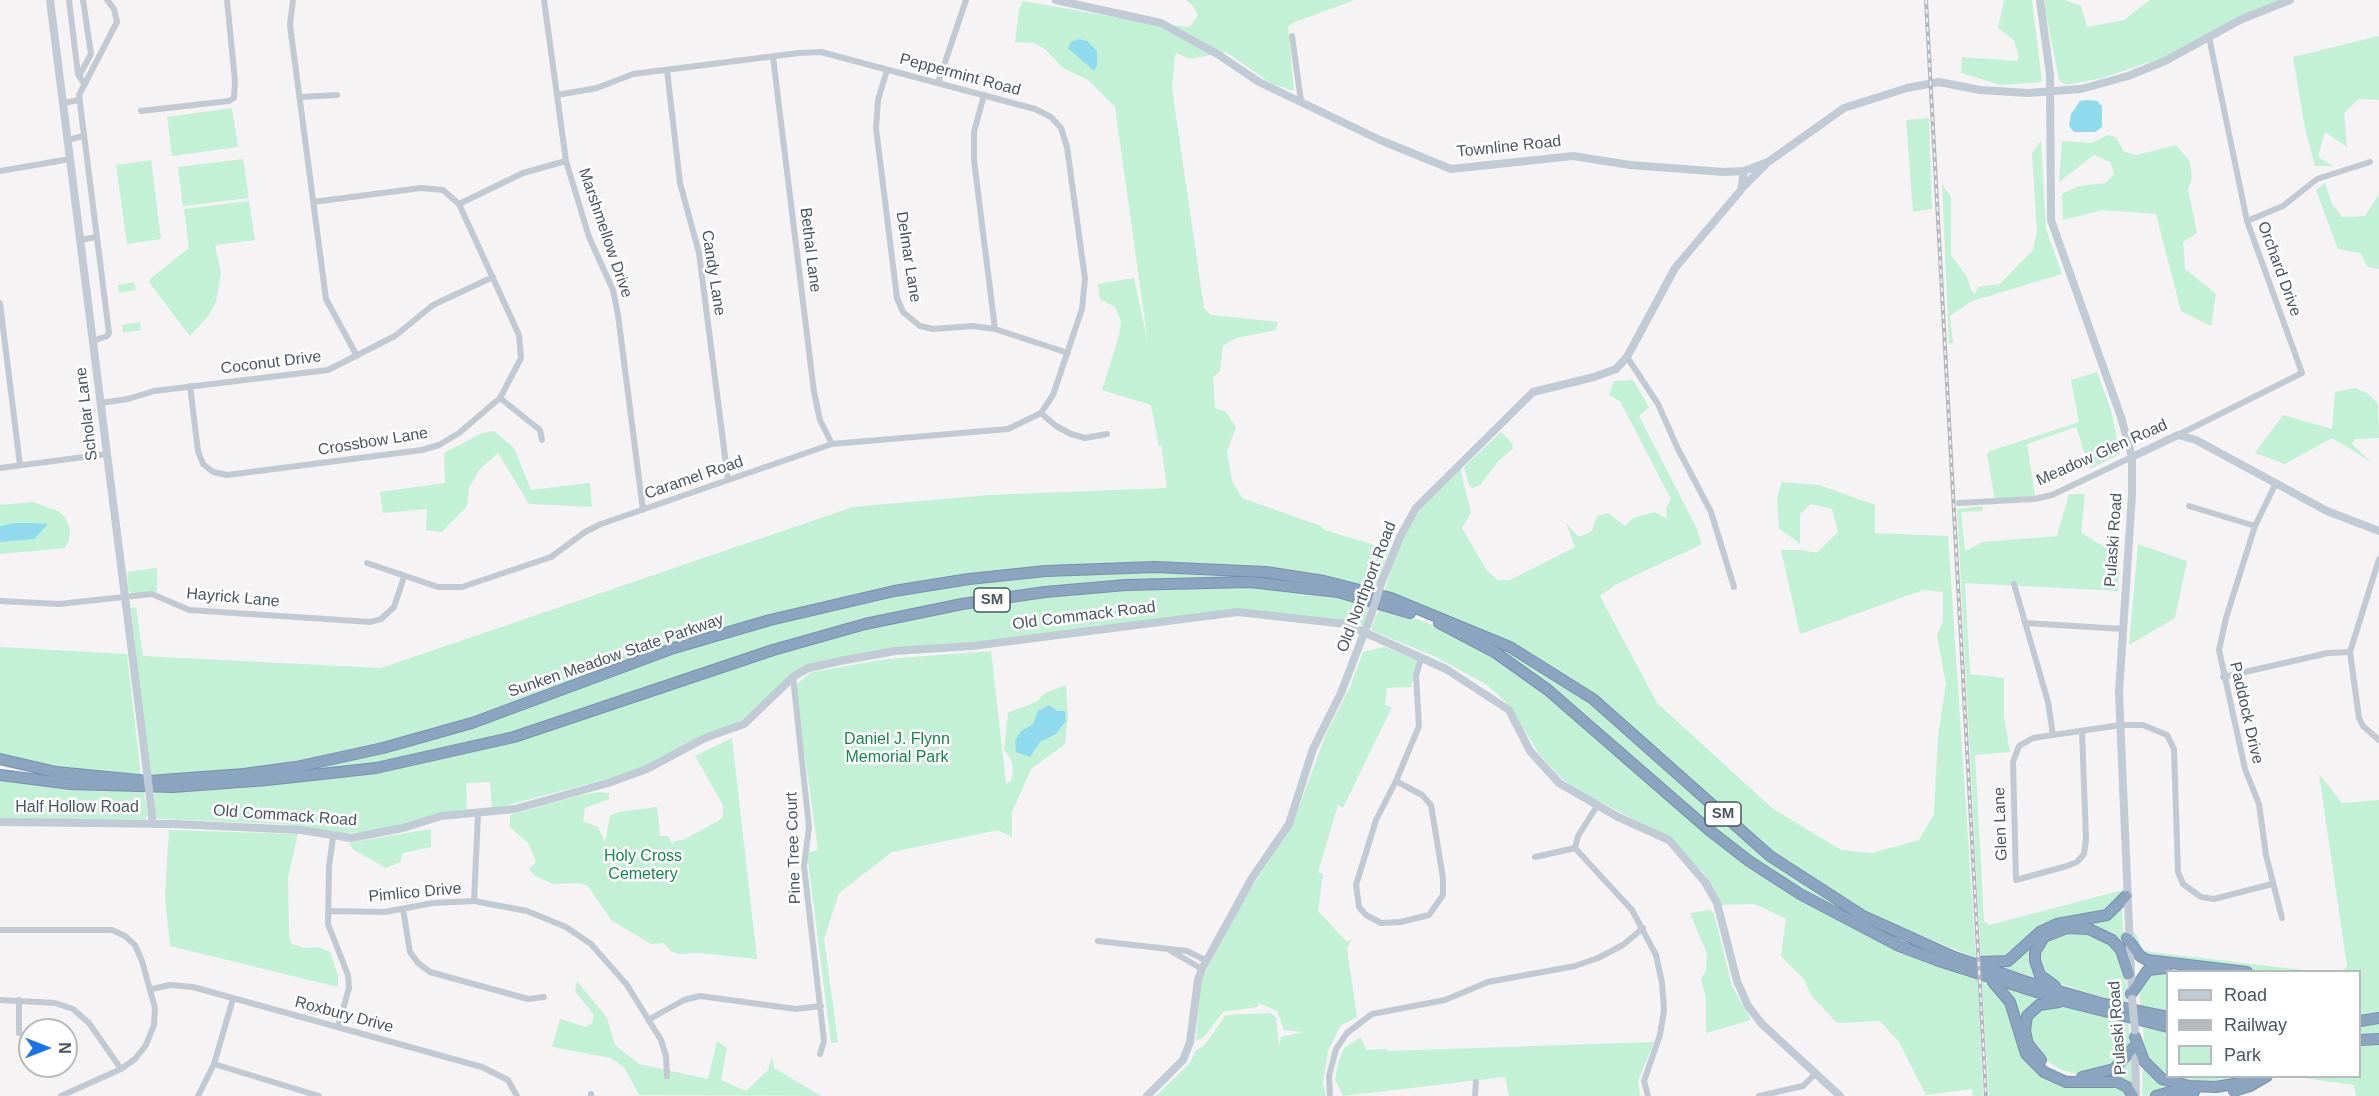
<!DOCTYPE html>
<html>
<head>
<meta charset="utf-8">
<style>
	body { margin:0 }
	#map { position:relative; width:2379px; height:1096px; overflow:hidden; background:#f5f3f3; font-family:Arial,sans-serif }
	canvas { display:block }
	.legend { position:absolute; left:2166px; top:970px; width:195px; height:108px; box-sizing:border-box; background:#fff; border:2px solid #b7bbc0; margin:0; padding:8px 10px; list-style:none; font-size:18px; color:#4a5661 }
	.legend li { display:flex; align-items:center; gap:12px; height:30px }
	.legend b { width:30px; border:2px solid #b7bbc0 }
	.north { position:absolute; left:18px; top:1018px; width:60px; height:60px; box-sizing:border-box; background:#fff; border:2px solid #b7bbc0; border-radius:50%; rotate:90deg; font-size:16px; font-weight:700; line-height:24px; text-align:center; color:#4a5661 }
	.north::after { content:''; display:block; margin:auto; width:21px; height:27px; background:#1a73e8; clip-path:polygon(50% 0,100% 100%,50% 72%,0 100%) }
</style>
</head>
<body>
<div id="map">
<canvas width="2379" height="1096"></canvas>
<ul class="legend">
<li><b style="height:8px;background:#c1cbd6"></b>Road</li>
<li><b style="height:8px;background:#b5b8bd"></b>Railway</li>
<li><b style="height:16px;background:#c3f1d5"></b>Park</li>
</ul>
<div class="north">N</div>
</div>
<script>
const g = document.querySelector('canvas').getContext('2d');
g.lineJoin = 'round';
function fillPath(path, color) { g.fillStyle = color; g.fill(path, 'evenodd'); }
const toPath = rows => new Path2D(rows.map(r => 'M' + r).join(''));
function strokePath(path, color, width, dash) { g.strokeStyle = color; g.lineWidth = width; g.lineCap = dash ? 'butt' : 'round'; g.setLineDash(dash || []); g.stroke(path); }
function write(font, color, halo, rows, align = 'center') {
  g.font = font + ' Arial,sans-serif'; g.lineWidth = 5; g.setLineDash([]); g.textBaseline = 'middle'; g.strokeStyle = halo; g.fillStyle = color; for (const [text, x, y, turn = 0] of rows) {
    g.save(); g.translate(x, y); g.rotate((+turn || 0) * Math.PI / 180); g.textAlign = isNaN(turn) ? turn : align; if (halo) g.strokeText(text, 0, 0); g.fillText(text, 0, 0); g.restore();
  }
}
fillPath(toPath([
	[1186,0,1354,0,1293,23,1288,27,1294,91,1272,84,1226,52,1189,59,1177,53,1175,56,1172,88,1204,308,1211,315,1278,322,1276,330,1236,338,1223,346,1220,371,1213,377,1215,408,1226,412,1236,427,1227,451,1232,481,1242,498,1321,526,1324,530,1385,548,1390,547,1375,590,1177,563,895,587,590,674,412,738,276,767,217,773,149,774,131,608,136,607,143,656,381,668,853,507,988,495,1167,488,1161,444,1159,447,1151,405,1102,390,1119,336,1121,321,1115,307,1100,299,1098,284,1134,278,1148,343,1115,107,1088,80,1063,68,1045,49,1034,43,1015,42,1019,10,1023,1,1149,23,1190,27,1198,15,1194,7],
	[2004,0,2032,0,2042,82,2001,85,1961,73,1962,57,2016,61,2019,57,2014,40,1998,28],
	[2045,0,2065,0,2081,6,2087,27,2124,20,2150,0,2284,0,2165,57,2102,78,2066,85,2059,80,2045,9],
	[2379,36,2379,100,2359,99,2344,113,2347,147,2325,132,2318,157,2333,166,2315,166,2305,128,2293,57],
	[232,108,238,147,172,156,167,117],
	[1929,118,1932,209,1913,212,1906,120],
	[2108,135,2116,137,2124,152,2137,155,2176,145,2190,162,2192,178,2188,189,2197,233,2183,242,2185,269,2216,294,2211,326,2181,311,2156,214,2103,210,2063,220,2062,194,2079,186,2106,183,2114,174,2110,162,2094,155,2059,182,2062,141,2092,143],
	[2041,141,2046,229,2062,274,1972,301,1950,316,1953,343,1949,344,1942,184,1951,197,1951,255,1967,277,1971,290,1975,294,1978,287,2000,284,2033,250,2037,232,2032,153],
	[243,159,249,198,183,206,178,167],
	[151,160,161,239,127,244,116,165],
	[2325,183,2332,204,2342,217,2365,216,2379,194,2379,269,2368,267,2360,253,2338,249,2316,190],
	[249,201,255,240,215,245,221,273,216,302,209,315,190,336,149,282,150,279,189,248,184,209],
	[134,282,136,290,119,293,118,285],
	[140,322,141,330,123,333,122,325],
	[2097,372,2111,410,2120,454,2090,469,2076,427,2027,444,2035,496,1995,500,1987,455,1990,451,2079,422,2071,380],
	[1633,380,1649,407,1639,416,1696,527,1702,544,1615,585,1600,596,1657,703,1772,808,1841,850,1872,853,1919,840,1934,814,1938,736,1946,684,1937,636,1943,621,1943,592,1923,590,1800,634,1781,550,1801,550,1817,553,1838,532,1832,509,1811,504,1800,514,1800,544,1779,528,1777,498,1782,482,1819,485,1875,505,1875,533,1948,536,1976,958,1867,913,1782,860,1659,752,1494,636,1385,591,1396,551,1426,500,1460,468,1471,513,1462,528,1487,571,1498,580,1510,580,1575,547,1566,523,1579,537,1592,531,1597,516,1608,513,1625,526,1633,518,1655,512,1667,519,1666,508,1671,499,1620,401,1609,395,1614,381],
	[2355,388,2367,393,2378,404,2379,438,2355,439,2352,444,2371,462,2332,438,2285,464,2255,453,2283,415,2332,429,2335,392],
	[494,431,514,448,531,490,590,483,592,507,529,504,498,453,479,470,469,488,467,506,442,532,426,530,427,509,383,513,380,492,445,483,444,453,482,433],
	[1501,432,1512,443,1513,449,1500,459,1480,485,1473,488,1469,485,1464,467],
	[2069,494,2085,494,2081,533,2105,547,2120,549,2118,591,1965,583,1970,674,2004,678,2004,716,2010,752,1975,755,1984,921,1989,925,2123,890,2121,899,2111,910,2064,920,2009,958,1981,958,1957,509,1982,506,1983,509,1982,511,1961,512,1965,551,1983,542,2057,536],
	[33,502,58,511,65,517,70,529,69,541,65,548,0,554,0,505],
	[2138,544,2187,561,2175,618,2129,645],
	[157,568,157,592,132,593,128,590,127,572],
	[1156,570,1270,576,1270,579,1157,580,905,612,479,742,366,765,261,778,364,756,660,655,842,605,987,580],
	[1247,584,1313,590,1370,603,1363,625,1242,610,981,643,901,648,791,677,743,719,649,766,626,774,492,809,490,782,466,783,467,812,366,832,343,833,280,824,158,819,155,816,154,789,428,760,884,622,981,603,1081,591],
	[1381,605,1453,633,1493,655,1540,687,1740,857,1960,972,1961,975,1978,979,1983,1096,1973,1096,1972,1089,1926,1095,1899,1042,1880,1021,1837,1023,1811,995,1804,979,1781,956,1786,919,1755,904,1721,905,1704,873,1664,835,1583,793,1562,779,1540,755,1507,703,1487,685,1436,657,1373,631,1371,628],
	[1479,635,1506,648,1597,707,1708,805,1865,924,1770,870,1736,846],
	[0,647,127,654,141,776,80,772,0,757],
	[1384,647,1418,660,1411,687,1387,688,1385,705,1392,707,1343,808,1338,805,1318,872,1323,874,1318,911,1347,942,1352,939,1347,949,1357,1017,1340,1026,1328,1051,1323,1083,1326,1096,1156,1096,1189,1064,1196,1050,1204,1046,1226,1015,1270,1013,1276,1017,1279,1046,1281,1037,1303,1032,1284,1030,1277,1011,1259,1003,1257,1007,1223,1012,1203,1038,1196,1041,1200,983,1243,901,1293,823,1326,734,1350,687,1363,652],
	[991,651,1006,783,1011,781,1013,771,1011,759,1004,750,1008,713,1036,702,1045,693,1066,685,1068,715,1065,744,1031,769,1012,812,1012,837,998,830,892,852,839,893,824,939,838,1042,831,1043,807,853,818,850,795,685,812,672,887,659],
	[1066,721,1056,734,1040,742,1021,731,1033,724],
	[732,738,757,959,700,953,679,954,670,951,664,943,651,944,611,920,588,886,579,883,554,884,535,876,529,869,536,862,529,844,510,827,510,815,578,796,598,792,609,793,609,799,585,808,583,821,598,827,605,842,610,816,618,812,657,807,660,836,668,836,673,845,674,841,683,840,718,821,723,817,723,805,695,756],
	[2319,774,2342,803,2379,800,2379,1096,2356,1096,2354,1085,2297,1077,2360,1076,2360,972,2343,971,2347,966],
	[0,779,123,791,143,789,148,815,145,819,0,819],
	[431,829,431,847,403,853,400,862,386,868,354,850,348,843],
	[169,830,298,834,288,878,289,936,292,944,304,948,318,947,330,952,338,975,338,987,170,946,165,896],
	[2122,907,2124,951,2083,925,2038,941,2041,979,1997,967,2032,943],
	[1710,910,1714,914,1732,986,1751,1020,1706,1033,1706,998,1701,980,1706,970,1707,954,1690,913],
	[2066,931,2089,931,2104,936,2115,949,2125,969,2128,1005,2051,981,2042,974,2039,951,2043,942],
	[2136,933,2142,949,2151,952,2312,971,2260,971,2140,954,2131,935],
	[2163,970,2176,971,2168,972,2167,1012,2141,1010,2139,987,2152,972],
	[577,981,607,1018,615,1045,639,1064,708,1079,717,1041,727,1048,721,1080,746,1091,768,1070,772,1056,774,1068,821,1096,639,1095,624,1067,611,1058,552,1047,560,1019,586,1027,592,1023,594,1015,575,991],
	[1982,981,1997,988,2049,1077,2117,1084,2131,1096,1989,1096],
	[2002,986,2051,999,2034,1006,2027,1014,2023,1023,2023,1036,2026,1046,2043,1065,2056,1074,2085,1080,2103,1077,2125,1066,2133,1054,2133,1091,2121,1080,2080,1081,2064,1078,2047,1071,2036,1061,2021,1040,2012,1001],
	[2060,1005,2128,1021,2131,1046,2120,1063,2090,1075,2077,1074,2062,1070,2039,1056,2028,1035,2030,1021,2037,1010],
	[2143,1023,2167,1031,2168,1076,2246,1077,2236,1083,2200,1085,2165,1077,2144,1055],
	[1361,1037,1366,1050,1387,1049,1386,1051,1654,1042,1638,1081,1640,1096,1509,1096,1505,1077,1343,1096,1335,1080,1338,1063,1344,1048],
	[2143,1062,2150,1073,2191,1089,2251,1077,2264,1077,2196,1091,2142,1096]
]), '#c3f1d5');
fillPath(toPath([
	[1079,39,1087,41,1097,51,1097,66,1094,71,1068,48,1071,42],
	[2086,100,2097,101,2102,106,2102,127,2095,132,2074,132,2069,126,2071,114,2080,101],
	[14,523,32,523,48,524,34,539,0,542,0,526],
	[1049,705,1057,711,1065,711,1066,721,1056,734,1040,742,1030,757,1016,752,1015,741,1021,731,1033,724,1038,711]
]), '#90daee');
const highway = toPath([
	[1439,623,1496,653,1548,690,1709,830,1749,861,1800,894,1899,946,1939,961,2068,1002,2168,1027],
	[0,759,56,772,148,781,244,774,296,767,383,748,472,723,674,648,770,620,894,591,969,579,1046,571,1155,567,1266,572,1324,581,1391,598,1510,647,1593,699,1770,856,1863,916,1954,957,2024,981,2104,1004,2168,1017],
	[0,775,71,784,173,787,267,780,376,768,514,737,773,650,865,624,962,604,1045,592,1126,585,1250,582,1338,592,1410,613],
	[2127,938,2140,956,2147,960,2247,972],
	[1980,962,2008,961,2040,932,2057,924,2107,915,2126,896],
	[1993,982,2010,1002,2026,1054,2044,1072,2066,1082,2117,1082,2127,1087,2133,1096],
	[2055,986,2040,975,2035,961,2035,952,2044,937,2067,928,2089,929,2112,940,2121,950,2129,974],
	[2131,994,2148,970,2166,968],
	[2360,1021,2379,1018],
	[2135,1037,2144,1061,2162,1079,2189,1086,2216,1087,2240,1083,2248,1076],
	[2360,1040,2379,1039],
	[2041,1060,2028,1044,2025,1031,2027,1016,2039,1005,2059,1002],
	[2082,1077,2114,1069,2135,1046],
	[2234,1091,2250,1086,2267,1076],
	[2156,1096,2170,1092,2194,1092]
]);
strokePath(highway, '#7690ad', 12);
strokePath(toPath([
	[69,0,78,74,84,84],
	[293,0,290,25,326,299,357,356],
	[544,0,566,161,589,237,613,290,618,315,643,510],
	[1292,36,1301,101],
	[773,57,814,392,820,420,832,444],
	[667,70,680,183,699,253,728,480],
	[887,70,878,100,876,128,897,298,903,312,920,326,933,329,973,326,995,329,1068,353],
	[79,76,91,54,83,0],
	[938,83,966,0],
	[984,95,974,132,974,160,995,329],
	[300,97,337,95],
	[63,103,79,100],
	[141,111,229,101,234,98,235,81,227,0],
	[68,140,83,136],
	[0,171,70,159],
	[459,204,523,173,566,161],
	[2247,221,2283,206,2317,179,2370,162],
	[80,240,96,237],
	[0,303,20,465],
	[93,341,107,336,109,333,79,95,117,22,114,9,107,0],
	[1627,357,1658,404,1677,447,1711,512,1734,587],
	[190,386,198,451,203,464,213,472,227,475,422,450,439,445,459,433,500,398,521,358,519,335,459,204,443,190,421,188,313,202],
	[500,398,540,430,542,440],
	[101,403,128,399,154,391,328,370,395,336,433,305,493,277],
	[1041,413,1056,426,1071,434,1085,438,1107,434],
	[2178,435,2302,373,2247,221,2209,37],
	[0,468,107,454],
	[2276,483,2255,526,2226,618,2219,650,2245,769,2259,804,2266,855,2282,918],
	[1959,503,2034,499,2052,495,2132,457],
	[2189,506,2255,526],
	[2379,559,2350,652,2359,718,2363,726,2379,740],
	[367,563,438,587,462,587,551,557,585,532,601,524,832,444,1008,429,1041,413,1053,395,1082,309,1085,279,1067,147,1061,128,1051,117,1035,109,821,52,799,53,633,74,597,88,557,95],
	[2014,584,2048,702,2053,735],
	[0,601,59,604,152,594,189,610,371,622,381,619,394,607,404,577],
	[2025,623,2123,629],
	[793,677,809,827,804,866,824,1041,820,1054],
	[2223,677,2328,653,2350,652],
	[2082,731,2086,839,2084,854,2077,862,2067,866,2016,880,2013,762,2019,746,2033,738,2053,735,2121,725,2143,725,2167,735,2174,749,2178,872,2183,884,2201,897,2214,899,2272,884],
	[1396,781,1422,795,1431,805,1443,878,1443,895,1429,915,1401,922,1381,923,1366,915,1359,907,1356,885,1376,820,1396,781],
	[1396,781,1419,726,1416,676,1421,658],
	[1597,806,1578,836,1575,848,1632,910,1656,955,1662,983,1664,1010,1660,1035,1644,1081,1648,1096],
	[333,837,329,867,328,924,348,975,349,988,338,1027],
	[1535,857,1575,848],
	[474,901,478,814],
	[403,909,410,952,418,963,430,972,528,999,544,997],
	[328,911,385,912,433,903,474,901,527,911,566,927,591,944,627,985,661,1040,666,1056,667,1076],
	[0,930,112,930,125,936,135,945,142,961,155,1008,154,1025,146,1045,135,1059,121,1069,61,1096],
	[1098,941,1187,951,1207,961],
	[1171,951,1202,969],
	[152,989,170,985,193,987,482,1067,508,1080,517,1096],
	[0,1000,55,1003,73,1009,89,1023,121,1069],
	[19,1000,19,1033],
	[648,1020,684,1000,700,996,796,1009,821,1006],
	[214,1064,319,1096],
	[198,1096,214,1064,233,999],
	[591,1096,591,1094],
	[1330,1096,1329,1076,1336,1049,1347,1033,1372,1014,1445,1000,1488,982,1575,966,1598,958,1623,945,1643,928],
	[1475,1096,1476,1082],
	[1759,1096,1803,1086,1815,1074]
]), '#c1cad2', 6);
strokePath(toPath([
	[50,0,146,764],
	[1056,0,1161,23,1219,55,1259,82,1380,140,1451,169,1573,156,1630,165,1724,172,1744,171,1768,162,1844,108,1907,88,1939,82,1980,90,2028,93,2081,89,2128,76,2165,61,2242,19,2290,0],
	[2040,0,2050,75,2051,220,2121,417,2132,457,2132,495,2119,692,2132,996],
	[1743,187,1766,164],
	[2132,457,2178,435,2196,440,2327,511,2379,531],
	[1382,581,1400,537,1416,508,1533,392,1594,377,1616,369,1627,357,1675,268,1741,190,1744,171],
	[150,798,153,824],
	[0,822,175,824,301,830,351,838,403,828,441,816,515,809,608,783,647,769,705,738,744,724,793,677,808,668,840,661,895,651,972,646,1238,612,1346,624,1446,669,1509,710,1530,751,1559,783,1618,817,1669,840,1705,882,1717,903,1737,981,1748,1006,1762,1024,1840,1096],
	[2135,1045,2136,1096],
	[1147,1096,1183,1060,1190,1042,1198,980,1202,969,1252,878,1289,824,1313,749,1341,693,1371,615]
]), '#c1cbd6', 8);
strokePath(highway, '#8ba5c1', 10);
const rail = toPath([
	[1926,0,1986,1096]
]);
strokePath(rail, '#b5b8bd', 4);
strokePath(rail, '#fff', 1.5, [4.5]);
strokePath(toPath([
	[1371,615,1382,581],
	[146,764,150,798],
	[2132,999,2135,1030]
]), '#c1cbd6', 8);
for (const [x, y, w] of [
	[992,600,36],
	[1723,814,36]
]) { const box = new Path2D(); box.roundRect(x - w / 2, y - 12, w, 24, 4.5); g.fillStyle = '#fff'; g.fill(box); strokePath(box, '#4a5661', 1.5); }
write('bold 15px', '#4a5661', null, [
	["SM",992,600],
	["SM",1723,814]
]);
write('16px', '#4a5661', '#fff', [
	["Peppermint Road",960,75,15],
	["Townline Road",1509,147,-6],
	["Marshmellow Drive",605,233,71],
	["Bethal Lane",810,250,83],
	["Delmar Lane",908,257,81],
	["Orchard Drive",2279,269,70],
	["Candy Lane",713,273,81],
	["Coconut Drive",271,363,-7],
	["Scholar Lane",87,414,-97],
	["Crossbow Lane",373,442,-9],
	["Meadow Glen Road",2102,453,-24],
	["Caramel Road",694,478,-19],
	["Pulaski Road",2114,540,-86],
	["Old Northport Road",1367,587,-69],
	["Hayrick Lane",233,598,5],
	["Old Commack Road",1084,616,-7],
	["Sunken Meadow State Parkway",616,656,-19],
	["Paddock Drive",2246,713,77],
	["Half Hollow Road",77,808],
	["Old Commack Road",285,816,4],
	["Glen Lane",2001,824,-92],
	["Pine Tree Court",794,848,-92],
	["Pimlico Drive",415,893,-5],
	["Roxbury Drive",344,1015,15],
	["Pulaski Road",2118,1028,-94]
]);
write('16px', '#17864f', '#fff', [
	["Daniel J. Flynn",897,740],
	["Memorial Park",897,758],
	["Holy Cross",643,857],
	["Cemetery",643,875]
]);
</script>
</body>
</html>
